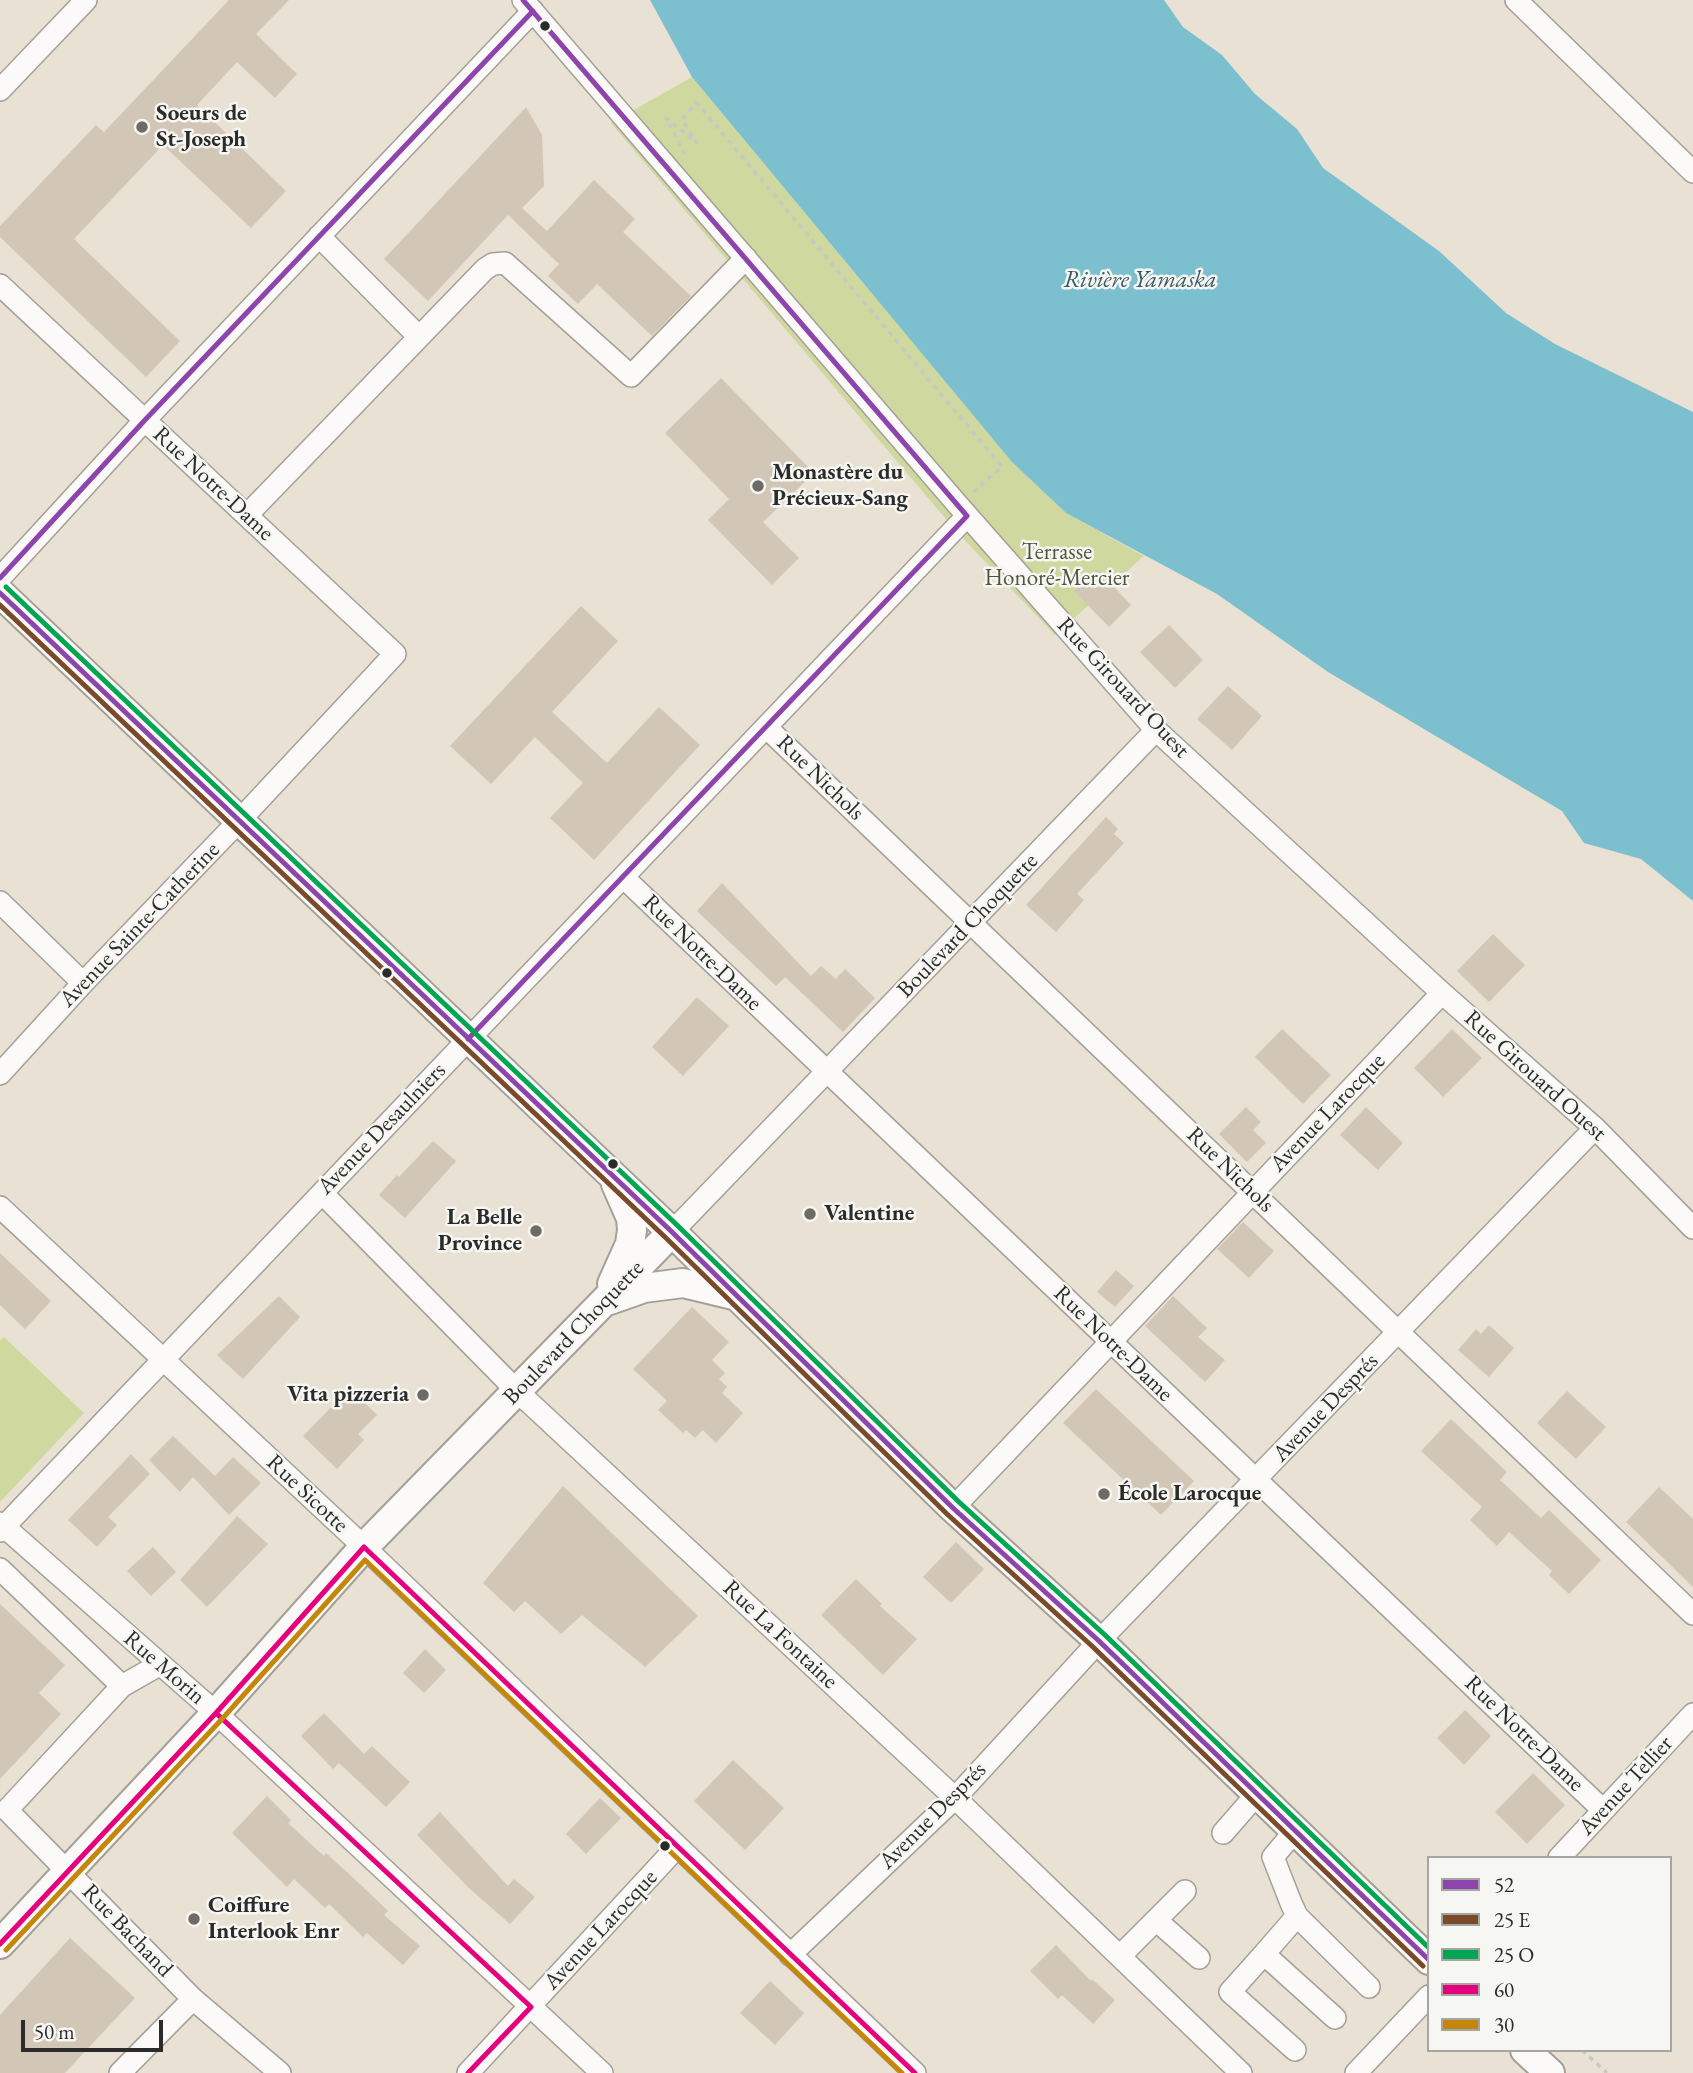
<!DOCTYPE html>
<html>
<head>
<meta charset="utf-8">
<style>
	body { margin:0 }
	#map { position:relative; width:1693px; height:2073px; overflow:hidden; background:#e9e1d3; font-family:"EB Garamond",serif }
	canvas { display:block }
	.legend { position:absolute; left:1427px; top:1856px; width:245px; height:196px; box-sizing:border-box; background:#f6f6f2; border:2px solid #a5a5a2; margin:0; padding:9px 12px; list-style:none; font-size:21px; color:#2b2b2b }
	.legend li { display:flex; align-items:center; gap:14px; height:35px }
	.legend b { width:35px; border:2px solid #a5a5a2 }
	.scale { position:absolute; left:21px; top:2020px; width:142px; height:32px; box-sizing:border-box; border:4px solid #2b2b2b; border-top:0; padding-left:9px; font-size:21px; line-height:24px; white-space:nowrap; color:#2b2b2b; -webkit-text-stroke:5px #f6f6f2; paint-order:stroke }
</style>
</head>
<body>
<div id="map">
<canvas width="1693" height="2073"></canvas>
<ul class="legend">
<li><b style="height:9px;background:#8e44ad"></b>52</li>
<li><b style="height:9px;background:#7a4b2a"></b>25 E</li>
<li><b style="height:9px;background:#00a651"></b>25 O</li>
<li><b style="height:9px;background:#e5007d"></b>60</li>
<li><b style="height:9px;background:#c4870b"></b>30</li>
</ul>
<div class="scale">50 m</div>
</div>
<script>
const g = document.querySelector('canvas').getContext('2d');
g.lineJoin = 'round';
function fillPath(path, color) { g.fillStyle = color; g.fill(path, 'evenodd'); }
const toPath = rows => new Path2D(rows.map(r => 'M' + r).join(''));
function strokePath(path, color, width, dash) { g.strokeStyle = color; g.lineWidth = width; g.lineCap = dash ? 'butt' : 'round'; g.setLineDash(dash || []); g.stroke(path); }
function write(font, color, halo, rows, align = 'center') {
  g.font = font + ' "EB Garamond",serif'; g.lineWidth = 5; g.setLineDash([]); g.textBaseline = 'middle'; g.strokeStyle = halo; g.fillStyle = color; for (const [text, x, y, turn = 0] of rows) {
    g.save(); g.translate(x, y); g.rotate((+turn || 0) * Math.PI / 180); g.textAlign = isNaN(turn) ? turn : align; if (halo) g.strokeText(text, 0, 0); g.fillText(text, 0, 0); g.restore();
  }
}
fillPath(toPath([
	[692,77,1012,462,1066,513,1144,556,1055,635,956,531,611,123],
	[4,1337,84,1413,0,1502,0,1341]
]), '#cfd89f');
fillPath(toPath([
	[650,0,1164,0,1183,27,1222,55,1255,94,1297,129,1323,168,1439,251,1506,313,1555,344,1693,412,1693,901,1641,859,1584,843,1562,811,1328,672,1217,594,1066,513,1012,462,692,77]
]), '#7cbfcf');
fillPath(toPath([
	[229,0,289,0,256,34,297,74,275,98,237,62,197,105,286,191,251,228,163,145,74,239,180,341,146,377,0,237,0,226,96,125,104,132],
	[526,107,542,135,544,186,522,208,547,231,594,180,635,219,623,232,691,296,652,336,597,284,578,304,548,276,559,264,508,215,428,301,384,259],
	[721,378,814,473,763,522,799,558,772,585,708,520,729,499,665,433],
	[1097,569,1131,605,1109,627,1074,591],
	[581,606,618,641,552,712,607,763,659,707,700,745,594,860,550,818,583,783,535,737,491,784,450,746],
	[1169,625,1203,660,1175,688,1140,652],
	[1228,686,1262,716,1232,750,1197,719],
	[1106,817,1118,829,1114,834,1124,843,1077,894,1084,900,1056,932,1026,905],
	[722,883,811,976,821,966,836,979,845,969,875,998,843,1032,785,977,776,986,697,911],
	[1493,934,1525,965,1489,1002,1457,971],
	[697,997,729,1026,683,1076,652,1047],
	[1282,1029,1331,1075,1303,1104,1255,1057],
	[1452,1029,1482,1058,1443,1097,1414,1068],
	[1246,1107,1261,1122,1253,1130,1266,1143,1247,1162,1219,1134],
	[1366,1107,1403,1143,1378,1170,1340,1135],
	[433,1141,456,1161,405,1218,379,1195,397,1175,399,1177],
	[1243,1222,1274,1251,1249,1278,1217,1249],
	[0,1253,51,1301,25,1329,0,1305],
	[1116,1270,1134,1286,1115,1307,1097,1292],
	[279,1296,300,1317,243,1379,217,1355],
	[1173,1296,1207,1328,1198,1337,1225,1360,1205,1382,1145,1326],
	[692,1307,729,1342,712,1360,725,1373,719,1379,727,1387,722,1393,743,1413,716,1443,703,1430,695,1438,686,1430,683,1433,658,1410,667,1401,633,1369],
	[1489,1325,1514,1348,1489,1377,1458,1350,1476,1329,1481,1334],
	[350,1388,377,1415,358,1434,364,1440,337,1469,303,1436],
	[1096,1389,1194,1481,1161,1515,1063,1423],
	[1567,1391,1606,1427,1576,1459,1537,1423],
	[1451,1419,1507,1472,1500,1480,1541,1518,1549,1510,1601,1560,1569,1594,1549,1575,1552,1571,1509,1532,1497,1546,1470,1520,1482,1507,1421,1451],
	[173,1436,215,1476,233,1457,261,1483,229,1515,193,1477,180,1492,149,1460],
	[131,1454,150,1474,108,1517,117,1525,97,1547,68,1520],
	[563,1486,698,1616,645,1667,582,1615,561,1634,525,1601,514,1612,483,1583],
	[1659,1487,1693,1519,1693,1587,1626,1522],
	[237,1516,268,1544,207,1607,180,1580],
	[956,1542,984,1569,951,1603,923,1577],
	[153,1547,176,1572,151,1596,127,1571],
	[856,1579,882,1604,880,1606,917,1639,883,1675,821,1615],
	[0,1604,65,1665,39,1693,61,1714,0,1779],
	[425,1649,446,1670,424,1693,403,1673],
	[1465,1710,1491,1736,1464,1765,1437,1738],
	[324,1713,364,1754,372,1746,410,1782,386,1807,339,1763,333,1769,301,1736],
	[733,1760,784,1808,745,1850,694,1801],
	[1533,1773,1565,1805,1527,1844,1495,1812],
	[267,1796,291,1820,288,1823,324,1856,326,1853,361,1885,388,1911,384,1915,420,1946,403,1965,367,1933,363,1937,329,1904,325,1908,294,1879,287,1887,232,1833],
	[600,1798,621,1818,586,1854,566,1834],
	[440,1812,508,1886,514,1879,535,1897,510,1924,470,1889,417,1835],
	[70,1938,135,1998,65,2073,0,2073,0,2015],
	[1056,1945,1091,1981,1092,1979,1115,2000,1093,2024,1062,1995,1058,1999,1030,1971],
	[770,1981,804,2013,775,2045,740,2013]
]), '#d2c7b7');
const minor = toPath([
	[523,0,958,505,1156,730,1442,993,1595,1128,1693,1228],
	[1516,0,1693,172],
	[0,90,86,0],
	[319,236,419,337],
	[0,285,395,654,239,821,83,983,0,1074],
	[247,515,485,269,493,264,505,263,631,376,746,258],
	[0,578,145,420,533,11],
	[766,727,1693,1614],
	[623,877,1603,1810],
	[0,902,83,983],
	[322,1193,518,1392,955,1798,1241,2073],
	[0,1207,364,1547,915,2073],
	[672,1232,1156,730],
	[953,1508,1442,993],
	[0,1523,216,1713,602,2073],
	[0,1531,967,516],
	[0,1569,122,1686,7,1810,193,1999,280,2073],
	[122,1686,159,1665],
	[1295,1831,1273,1857,1291,1903,1297,1916,1369,1987],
	[1223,1833,1257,1794],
	[1559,1858,1693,1714],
	[1297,1916,1264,1954,1335,2018],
	[1156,1920,1199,1958],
	[1264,1954,1230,1992,1295,2050],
	[790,1955,955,1798,1099,1641,1595,1128],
	[1120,1956,1185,1891],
	[120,2073,193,1999],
	[468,2073,677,1847],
	[1356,2073,1429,1996]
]);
const major = toPath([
	[0,593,672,1232,953,1508,1099,1641,1429,1960],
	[612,1284,630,1244,632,1230,631,1218,616,1184],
	[610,1300,644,1288,683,1283,737,1296],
	[0,1944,216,1713,364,1547,672,1232],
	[1525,2050,1550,2073]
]);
strokePath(minor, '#a4a098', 24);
strokePath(major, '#a4a098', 32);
strokePath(toPath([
	[682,152,684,153,666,118,697,143,682,119,697,103,1002,467,973,492],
	[1582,2050,1607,2073]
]), '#cac8c5', 3.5, [5, 5]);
strokePath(minor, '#fcfaf8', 21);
strokePath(major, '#fcfaf8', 28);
strokePath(toPath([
	[0,578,145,420,533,11],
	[0,593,672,1232,953,1508,1099,1641,1429,1960],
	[468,1039,967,516,523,0]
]), '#8e44ad', 5);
strokePath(toPath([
	[0,605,666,1238,947,1514,1093,1647,1423,1966]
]), '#7a4b2a', 5);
strokePath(toPath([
	[6,587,678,1226,959,1502,1105,1635,1429,1948]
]), '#00a651', 5);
strokePath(toPath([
	[216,1713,531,2007,468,2073],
	[0,1944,216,1713,364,1547,915,2073]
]), '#e5007d', 5);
strokePath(toPath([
	[6,1950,222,1719,365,1560,902,2073]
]), '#c4870b', 5);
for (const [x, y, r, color] of [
	[545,26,6,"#2b2b2b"],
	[142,127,7,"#6e6b66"],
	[758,486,7,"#6e6b66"],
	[387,973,6,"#2b2b2b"],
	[613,1164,6,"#2b2b2b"],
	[810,1214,7,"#6e6b66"],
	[536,1231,7,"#6e6b66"],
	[423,1395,7,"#6e6b66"],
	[1104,1494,7,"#6e6b66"],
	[665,1846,6,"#2b2b2b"],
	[194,1919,7,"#6e6b66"]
]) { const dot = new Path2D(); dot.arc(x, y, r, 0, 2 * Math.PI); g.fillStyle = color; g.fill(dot); strokePath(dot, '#f6f6f2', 2.5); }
write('bold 23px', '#2b2b2b', '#f6f6f2', [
	["Soeurs de",156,114],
	["St-Joseph",156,140],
	["Monastère du",772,473],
	["Précieux-Sang",772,499],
	["Valentine",824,1214],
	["La Belle",522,1218,"right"],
	["Province",522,1244,"right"],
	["Vita pizzeria",409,1395,"right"],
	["École Larocque",1118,1494],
	["Coiffure",208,1906],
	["Interlook Enr",208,1932]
], 'left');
write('23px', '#2b2b2b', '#f6f6f2', [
	["Rue Notre-Dame",213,484,43],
	["Rue Girouard Ouest",1123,688,47],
	["Rue Nichols",820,778,44],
	["Avenue Sainte-Catherine",140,925,-46],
	["Boulevard Choquette",968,926,-46],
	["Rue Notre-Dame",702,953,44],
	["Rue Girouard Ouest",1535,1076,42],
	["Avenue Larocque",1328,1113,-46],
	["Avenue Desaulniers",382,1129,-46],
	["Rue Nichols",1230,1170,44],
	["Boulevard Choquette",574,1333,-46],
	["Rue Notre-Dame",1113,1344,44],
	["Avenue Després",1326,1408,-46],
	["Rue Sicotte",307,1494,43],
	["Rue La Fontaine",780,1635,43],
	["Rue Morin",164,1668,41],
	["Rue Notre-Dame",1524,1734,44],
	["Avenue Tellier",1626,1786,-47],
	["Avenue Després",933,1816,-45],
	["Avenue Larocque",601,1930,-47],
	["Rue Bachand",127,1931,46]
]);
write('23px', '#4f543d', '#f6f6f2', [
	["Terrasse",1057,553],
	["Honoré-Mercier",1057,579]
]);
write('italic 24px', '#375a64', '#f6f6f2', [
	["Rivière Yamaska",1140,280]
]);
</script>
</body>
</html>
